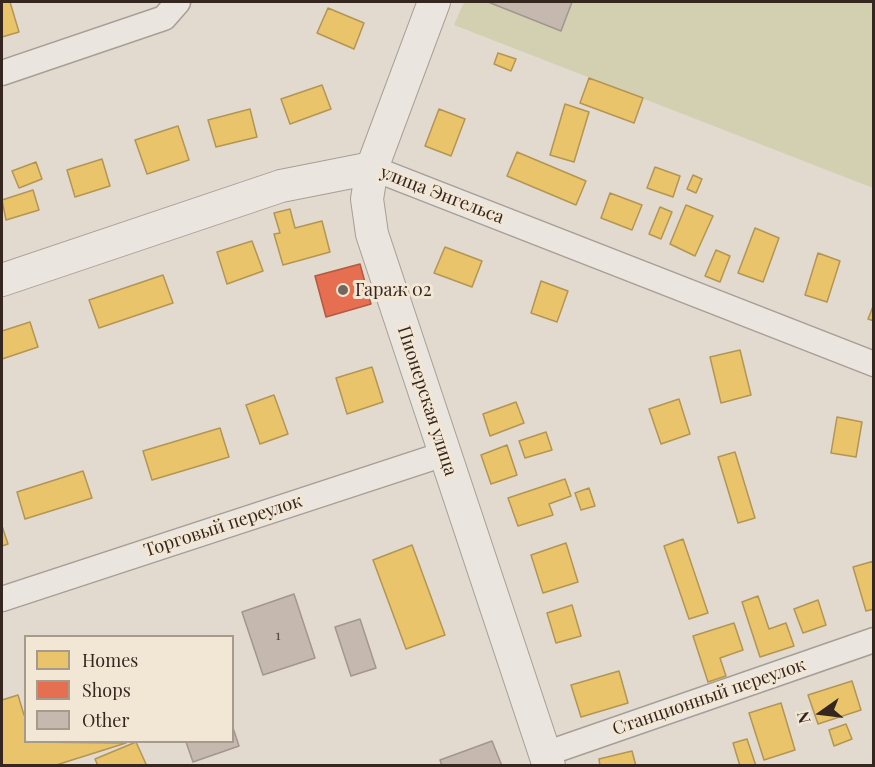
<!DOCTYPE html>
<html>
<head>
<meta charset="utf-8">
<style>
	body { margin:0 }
	#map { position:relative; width:875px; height:767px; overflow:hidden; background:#e2dace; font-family:"Playfair Display",serif }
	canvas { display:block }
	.frame { position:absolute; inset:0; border:3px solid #352720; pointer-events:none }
	.legend { position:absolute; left:24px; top:635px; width:210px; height:108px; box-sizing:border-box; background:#f2e6d5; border:2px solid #a69a8d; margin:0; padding:8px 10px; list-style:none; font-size:18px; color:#352720 }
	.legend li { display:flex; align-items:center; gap:12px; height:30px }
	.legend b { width:30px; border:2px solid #a69a8d }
	.north { position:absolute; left:791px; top:683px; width:60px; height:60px; -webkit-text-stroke:4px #f2e6d5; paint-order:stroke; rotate:256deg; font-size:16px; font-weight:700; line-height:24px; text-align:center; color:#352720 }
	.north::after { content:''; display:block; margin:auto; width:21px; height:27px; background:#352720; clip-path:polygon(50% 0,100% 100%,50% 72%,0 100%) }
</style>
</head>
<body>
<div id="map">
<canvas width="875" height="767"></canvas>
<div class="frame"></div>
<ul class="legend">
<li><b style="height:16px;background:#e9c46a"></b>Homes</li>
<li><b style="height:16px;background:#e76f51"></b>Shops</li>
<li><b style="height:16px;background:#c5b8af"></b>Other</li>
</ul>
<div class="north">N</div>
</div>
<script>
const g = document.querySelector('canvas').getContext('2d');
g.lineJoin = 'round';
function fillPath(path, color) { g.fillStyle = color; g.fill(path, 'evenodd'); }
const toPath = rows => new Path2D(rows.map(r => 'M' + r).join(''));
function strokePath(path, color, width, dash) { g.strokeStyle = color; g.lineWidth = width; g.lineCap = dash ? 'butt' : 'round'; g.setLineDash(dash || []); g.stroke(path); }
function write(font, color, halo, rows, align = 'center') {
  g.font = font + ' "Playfair Display",serif'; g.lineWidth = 6; g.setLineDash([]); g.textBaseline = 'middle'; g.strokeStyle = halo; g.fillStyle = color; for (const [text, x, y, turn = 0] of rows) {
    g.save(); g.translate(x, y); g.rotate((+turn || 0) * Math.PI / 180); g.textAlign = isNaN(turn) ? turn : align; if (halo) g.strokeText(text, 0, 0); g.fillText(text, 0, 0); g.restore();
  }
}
fillPath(toPath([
	[464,2,873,2,873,188,454,25]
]), '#d3d0b2');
const homes = toPath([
	[2,2,10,2,19,32,2,37,2,2],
	[328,8,364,23,354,49,317,33,328,8],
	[498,53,516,59,511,71,494,64,498,53],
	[589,78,643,98,634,123,580,103,589,78],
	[322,85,331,109,290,124,281,99,322,85],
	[565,104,589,112,574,162,550,155,565,104],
	[250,109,257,137,216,147,208,120,250,109],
	[439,109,465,119,451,156,425,146,439,109],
	[178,126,189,160,147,174,135,140,178,126],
	[517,152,586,181,576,205,507,176,517,152],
	[102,159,110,186,75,197,67,170,102,159],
	[36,162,42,179,19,188,12,171,36,162],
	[655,167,680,176,673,197,647,188,655,167],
	[693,175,702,179,696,193,687,189,693,175],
	[33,190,39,210,6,220,2,200,33,190],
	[610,193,642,205,632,230,601,218,610,193],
	[686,205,713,216,695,256,670,244,686,205],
	[660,207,672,212,661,239,649,234,660,207],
	[290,209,295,228,322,221,330,252,283,265,274,234,280,233,274,213,290,209],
	[755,228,779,238,763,282,738,273,755,228],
	[252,241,263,271,227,284,217,252,252,241],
	[445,247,482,261,472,287,434,273,445,247],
	[716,250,730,256,720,282,705,276,716,250],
	[818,253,840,261,827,302,805,295,818,253],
	[163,275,173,303,99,328,89,300,163,275],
	[541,281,568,291,557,322,531,313,541,281],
	[874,304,874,321,868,319,874,304],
	[30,322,38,347,2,359,2,331,30,322],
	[740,350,751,395,721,403,710,357,740,350],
	[372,367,383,402,347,414,336,378,372,367],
	[274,395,288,434,260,444,246,405,274,395],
	[679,399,690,434,661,444,649,409,679,399],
	[516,402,524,423,490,436,483,414,516,402],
	[837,417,862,422,856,457,831,453,837,417],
	[220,428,229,457,152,480,143,451,220,428],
	[546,432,552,450,525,458,519,441,546,432],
	[507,445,517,475,491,484,481,455,507,445],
	[735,452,755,518,738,523,718,457,735,452],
	[83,471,92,498,25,519,17,492,83,471],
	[565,479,571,496,549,504,553,515,518,526,508,498,565,479],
	[589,488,595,506,581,510,575,493,589,488],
	[2,526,8,544,2,546,2,526],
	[683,539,708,613,689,619,664,546,683,539],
	[566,543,578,582,543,593,531,555,566,543],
	[412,545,445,635,406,649,373,560,412,545],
	[874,561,874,609,866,611,853,567,874,561],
	[758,596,769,629,786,623,794,646,760,657,742,602,758,596],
	[818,600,826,625,803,633,794,609,818,600],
	[572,605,581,636,556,643,547,613,572,605],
	[734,623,743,650,720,658,726,676,708,682,693,636,734,623],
	[619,671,628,703,581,717,571,685,619,671],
	[852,681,861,710,818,724,808,695,852,681],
	[18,695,24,715,26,714,26,742,126,743,53,766,2,766,2,700,18,695],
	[781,703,795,750,764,760,749,713,781,703],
	[846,724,852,739,834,746,829,730,846,724],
	[747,739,756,766,740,766,733,743,747,739],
	[136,742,146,764,142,766,98,766,95,759,136,742],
	[632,751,636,766,600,766,599,759,632,751]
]);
fillPath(homes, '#e9c46a');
strokePath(homes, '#b39554', 1.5);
const shops = toPath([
	[360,264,371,304,326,317,315,276,360,264]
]);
fillPath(shops, '#e76f51');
strokePath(shops, '#b25942', 1.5);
const building = toPath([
	[488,2,572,2,561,31,488,2],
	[294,594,315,658,263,675,242,612,294,594],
	[360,619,376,668,351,676,335,627,360,619],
	[232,725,239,746,193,762,186,742,232,742,232,725],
	[492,741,502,766,442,766,440,760,492,741]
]);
fillPath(building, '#c5b8af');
strokePath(building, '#a2968e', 1.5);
const minor = toPath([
	[2,73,164,18,178,2],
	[372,168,874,364],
	[2,599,444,454],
	[545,754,874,640]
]);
const tertiary = toPath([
	[434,2,372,168,367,199,372,234,549,766],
	[2,280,281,186,372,168]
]);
strokePath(minor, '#a79f96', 27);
strokePath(tertiary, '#a79f96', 34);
strokePath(minor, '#eae5de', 24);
strokePath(tertiary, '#eae5de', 32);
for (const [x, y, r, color] of [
	[343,290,6,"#72665d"]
]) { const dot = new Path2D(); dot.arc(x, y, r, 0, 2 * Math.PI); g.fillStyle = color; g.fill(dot); strokePath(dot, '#f2e6d5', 2); }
write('15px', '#594b44', null, [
	["1",278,635]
]);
write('18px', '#352720', '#f2e6d5', [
	["улица Энгельса",442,195,21],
	["Пионерская улица",427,401,72],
	["Торговый переулок",223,526,-18],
	["Станционный переулок",709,697,-19]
]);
write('18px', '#352720', '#f2e6d5', [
	["Гараж 02",355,290]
], 'left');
</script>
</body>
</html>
